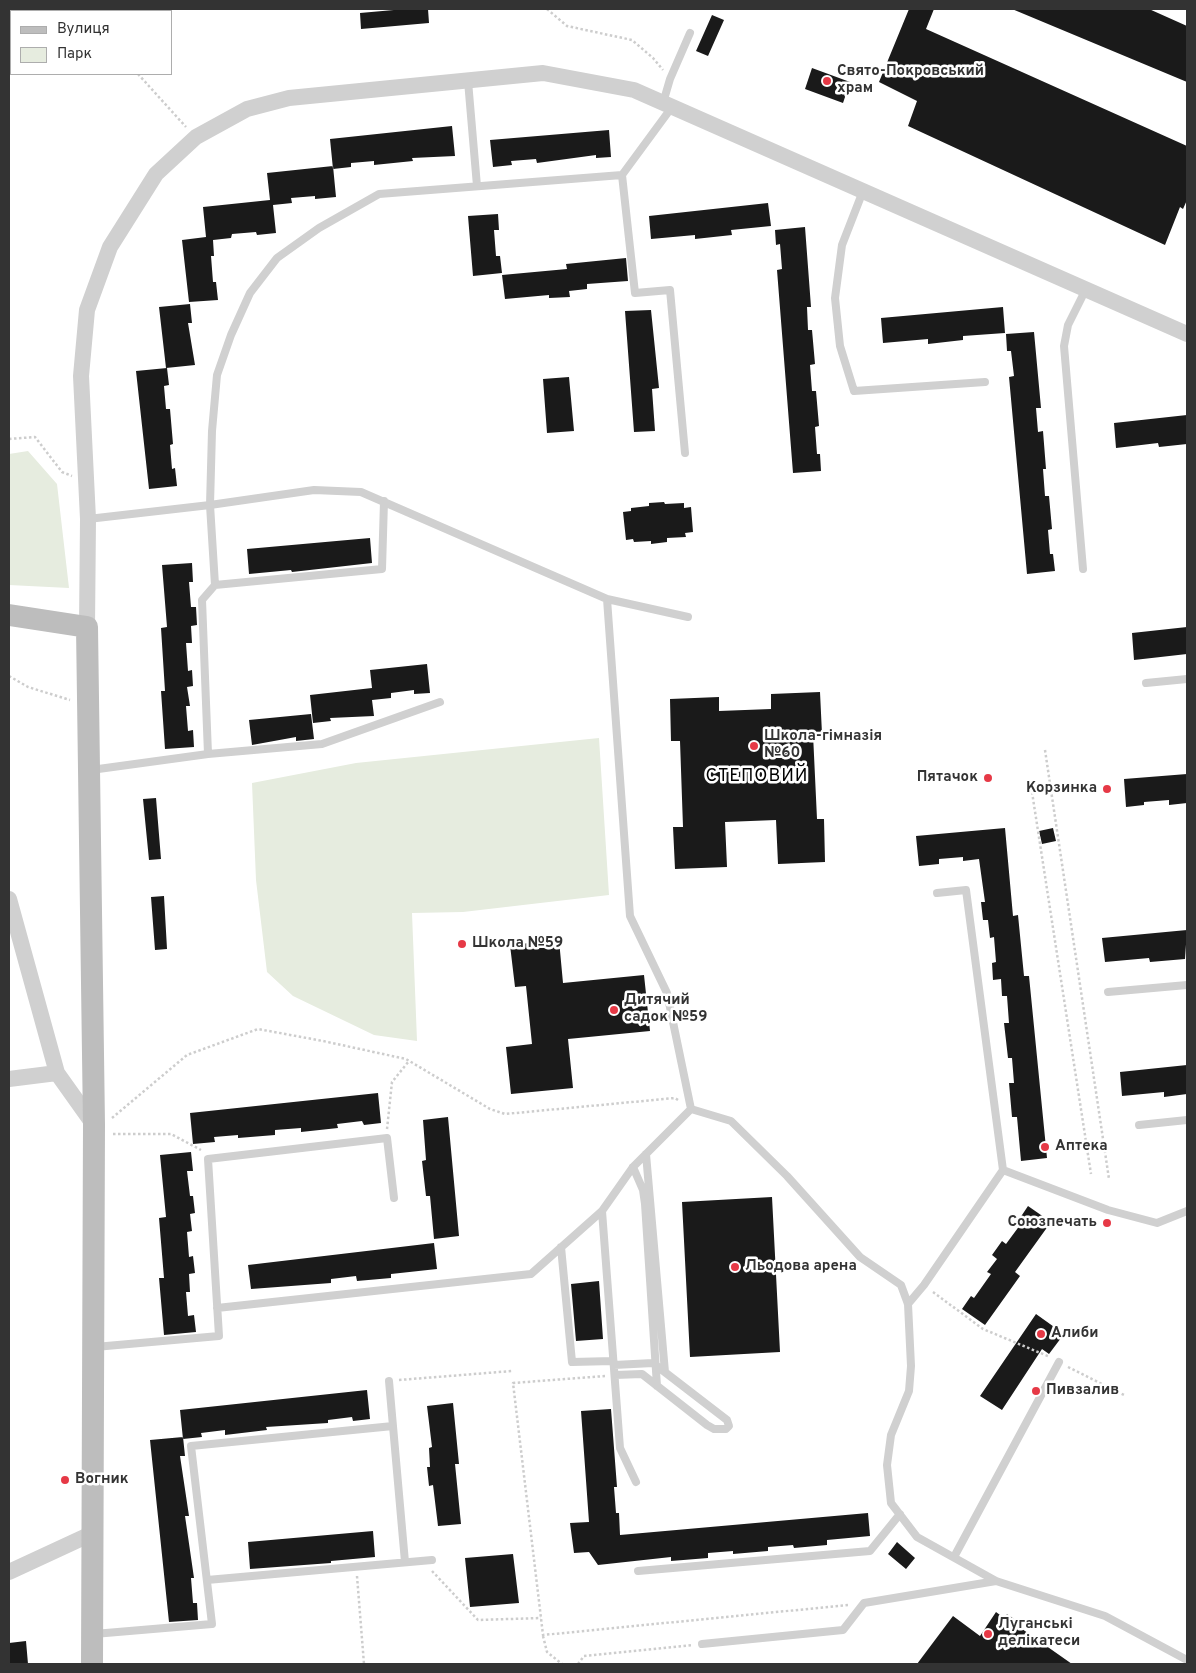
<!DOCTYPE html>
<html>
<head>
<meta charset="utf-8">
<style>
	body { margin:0 }
	#map { position:relative; width:1196px; height:1673px; overflow:hidden; background:#fff; font-family:Overpass,sans-serif }
	canvas { display:block }
	.frame { position:absolute; inset:0; border:10px solid #333; pointer-events:none }
	.legend { position:absolute; left:10px; top:10px; width:162px; height:65px; box-sizing:border-box; background:#fff; border:1px solid #adadad; margin:0; padding:6px 9px; list-style:none; font-size:15px; color:#333 }
	.legend li { display:flex; align-items:center; gap:10px; height:25px }
	.legend b { width:25px; border:1px solid #adadad }
</style>
</head>
<body>
<div id="map">
<canvas width="1196" height="1673"></canvas>
<div class="frame"></div>
<ul class="legend">
<li><b style="height:6px;background:#bdbdbd"></b>Вулиця</li>
<li><b style="height:14px;background:#e6ecdf"></b>Парк</li>
</ul>
</div>
<script>
const g = document.querySelector('canvas').getContext('2d');
g.lineJoin = 'round';
function fillPath(path, color) { g.fillStyle = color; g.fill(path, 'evenodd'); }
const toPath = rows => new Path2D(rows.map(r => 'M' + r).join(''));
function strokePath(path, color, width, dash) { g.strokeStyle = color; g.lineWidth = width; g.lineCap = dash ? 'butt' : 'round'; g.setLineDash(dash || []); g.stroke(path); }
function write(font, color, halo, rows, align = 'center') {
  g.font = font + ' Overpass,sans-serif'; g.lineWidth = 5; g.setLineDash([]); g.textBaseline = 'middle'; g.strokeStyle = halo; g.fillStyle = color; for (const [text, x, y, turn = 0] of rows) {
    g.save(); g.translate(x, y); g.rotate((+turn || 0) * Math.PI / 180); g.textAlign = isNaN(turn) ? turn : align; if (halo) g.strokeText(text, 0, 0); g.fillText(text, 0, 0); g.restore();
  }
}
fillPath(toPath([
	[28,451,57,484,69,588,9,585,9,454],
	[599,738,609,895,463,912,412,913,417,1041,374,1035,293,996,267,972,256,880,252,783,356,763]
]), '#e6ecdf');
fillPath(toPath([
	[405,9,428,9,429,23,361,29,360,13],
	[909,9,934,9,926,29,1187,146,1187,200,1183,209,1180,207,1165,245,908,126,917,101,879,82],
	[1012,9,1149,9,1187,26,1187,82],
	[712,15,724,20,708,56,696,51],
	[812,68,850,82,843,103,805,89],
	[452,126,455,156,412,158,413,161,374,165,374,161,351,163,351,167,333,169,330,139],
	[609,130,611,157,596,158,596,155,537,163,536,159,511,161,512,165,493,167,490,140],
	[333,166,336,197,315,199,315,196,291,198,292,203,273,205,276,233,257,235,256,232,232,234,231,238,213,240,214,256,211,256,213,282,216,282,218,300,189,302,182,240,206,237,203,207,270,200,267,173],
	[768,203,771,226,731,230,732,235,695,239,695,235,651,239,649,216],
	[498,214,499,230,494,230,496,256,500,256,502,273,473,276,468,216],
	[805,227,811,307,807,307,808,330,812,330,815,364,810,365,812,391,816,391,819,426,815,427,817,454,820,454,821,471,793,473,777,270,782,269,780,244,776,245,775,230],
	[626,258,628,281,587,284,587,289,569,291,570,297,549,298,549,295,505,299,502,275,567,269,566,264],
	[190,304,192,323,188,323,195,365,166,368,159,307],
	[1003,307,1005,333,963,336,963,340,928,344,928,339,883,343,881,318],
	[651,310,659,388,652,389,655,431,634,432,625,311],
	[1034,332,1041,408,1036,408,1038,432,1043,431,1046,469,1043,469,1045,496,1049,496,1052,529,1048,530,1050,554,1053,554,1055,571,1027,574,1009,377,1014,376,1011,351,1007,351,1006,334],
	[167,368,169,385,164,386,166,409,170,409,173,444,170,445,172,469,175,468,177,486,149,489,136,371],
	[569,377,574,431,547,433,543,379],
	[1187,415,1187,444,1159,447,1158,443,1116,448,1114,423],
	[664,502,665,504,684,503,684,508,691,507,693,532,685,533,686,537,667,538,667,542,651,544,651,541,634,542,633,539,626,540,623,512,631,511,631,508,649,506,649,503],
	[370,538,372,563,292,572,291,570,249,574,247,549],
	[192,563,193,582,189,582,191,607,196,607,197,625,191,626,192,643,186,643,188,671,192,670,193,686,187,687,190,706,186,706,188,731,193,730,194,747,165,749,161,691,165,691,161,628,167,627,162,565],
	[1187,627,1187,654,1134,660,1132,633],
	[427,664,430,693,414,694,414,690,391,693,391,698,372,700,374,716,330,718,331,721,313,723,310,695,372,688,370,670],
	[820,692,822,734,813,734,817,819,824,819,825,862,778,864,776,820,725,822,727,867,675,869,673,827,683,827,680,741,671,741,670,699,719,697,719,711,771,709,771,694],
	[311,714,314,739,296,741,296,737,252,745,249,720],
	[1187,774,1187,803,1169,805,1169,800,1144,802,1144,805,1126,807,1124,779],
	[156,798,161,859,149,860,143,799],
	[1005,828,1013,916,1018,915,1024,976,1029,976,1047,1158,1021,1161,1017,1117,1012,1117,1009,1083,1014,1083,1012,1058,1008,1058,1004,1023,1009,1023,1007,996,1002,996,1001,979,993,980,992,963,996,962,994,937,990,938,988,920,983,920,981,902,985,902,979,859,963,861,963,857,939,859,939,864,919,866,916,836],
	[1053,828,1056,841,1042,844,1039,831],
	[164,896,167,949,155,950,151,897],
	[1187,930,1185,959,1150,962,1149,958,1105,962,1102,938],
	[559,940,563,983,644,975,650,1031,568,1039,573,1088,511,1094,506,1047,532,1044,526,986,515,987,510,945],
	[1187,1065,1187,1094,1164,1097,1164,1092,1122,1096,1120,1072],
	[378,1093,381,1123,364,1125,362,1121,337,1124,338,1128,301,1132,301,1128,275,1130,275,1135,238,1138,238,1135,214,1137,215,1142,193,1144,190,1113],
	[448,1117,459,1236,434,1239,430,1196,426,1196,422,1161,426,1160,423,1120],
	[191,1152,193,1171,187,1171,190,1196,193,1196,195,1213,190,1214,192,1231,187,1232,189,1257,193,1256,195,1273,189,1274,190,1292,186,1292,188,1316,194,1315,196,1332,164,1335,159,1278,164,1278,159,1218,166,1217,160,1155],
	[772,1197,780,1352,690,1357,682,1202],
	[1028,1206,1051,1222,1015,1272,1020,1276,985,1325,962,1309,971,1296,974,1298,991,1274,987,1272,997,1259,992,1255,1002,1241,1006,1244,1023,1221,1020,1218],
	[434,1243,437,1269,391,1274,391,1278,357,1281,356,1276,331,1279,331,1283,251,1289,248,1265],
	[599,1281,603,1339,576,1341,571,1284],
	[1036,1314,1064,1334,1049,1354,1042,1349,1002,1410,980,1396],
	[367,1390,370,1419,353,1421,352,1417,328,1420,328,1423,266,1427,267,1430,225,1435,225,1430,201,1433,202,1437,183,1439,180,1410],
	[453,1403,459,1464,455,1464,461,1524,438,1526,433,1485,429,1486,427,1467,430,1467,429,1448,432,1447,427,1406],
	[611,1409,617,1487,614,1487,616,1513,619,1513,620,1535,868,1513,870,1536,827,1540,827,1545,794,1548,793,1545,768,1547,768,1551,733,1554,733,1551,708,1553,708,1558,671,1561,671,1557,598,1565,589,1552,574,1553,570,1523,589,1522,581,1411],
	[183,1437,185,1456,180,1456,189,1516,185,1516,194,1578,191,1578,193,1603,197,1603,198,1620,169,1622,150,1440],
	[373,1531,375,1557,331,1561,331,1563,250,1569,248,1542],
	[897,1542,915,1558,906,1569,888,1554],
	[513,1554,519,1603,470,1607,465,1558],
	[996,1612,1004,1618,1007,1614,1017,1621,1015,1624,1072,1664,917,1664,953,1616,980,1636],
	[26,1641,28,1664,9,1664,9,1643]
]), '#1a1a1a');
strokePath(toPath([
	[547,9,567,26,632,40,653,58,663,70],
	[120,11,120,9],
	[138,74,186,127],
	[9,439,35,437,62,472,72,476],
	[9,676,28,687,70,700],
	[1045,750,1109,1179],
	[1032,792,1091,1174],
	[112,1118,187,1055,258,1029,323,1041,406,1059,490,1109,505,1114,675,1098,678,1100],
	[387,1129,392,1082,409,1061],
	[113,1134,171,1134,201,1150],
	[933,1292,983,1329,1050,1357],
	[1068,1367,1124,1395],
	[605,1376,513,1383,543,1635,848,1605],
	[399,1380,512,1371],
	[432,1571,478,1620,541,1618],
	[357,1576,364,1664],
	[543,1636,547,1652,562,1664],
	[578,1664,584,1656,693,1645]
]), '#cdcdcd', 2.5, [2.5, 2.5]);
strokePath(toPath([
	[468,81,477,186],
	[663,103,670,79,690,33],
	[672,107,622,175,635,293,670,290,685,453],
	[863,191,842,245,835,298,840,346,854,391,985,382],
	[88,519,210,505,314,490,361,492,607,599],
	[1083,569,1064,346,1068,325,1086,289],
	[215,585,382,569,384,501],
	[688,617,607,599,630,916,667,993,691,1109],
	[1146,683,1187,679],
	[208,754,202,600,215,585,210,505,212,431,217,375,231,335,250,293,277,258,319,228,379,194,622,175],
	[91,770,208,754,322,744,440,702],
	[1108,992,1187,985],
	[1139,1125,1187,1120],
	[646,1154,665,1372],
	[633,1167,643,1190,645,1204,657,1386],
	[1003,1170,1108,1210,1157,1223,1187,1211],
	[561,1247,572,1362,613,1361],
	[908,1304,924,1285,1003,1170,966,890,937,893],
	[217,1308,531,1274,602,1211],
	[95,1347,219,1336,208,1159,387,1138,394,1198],
	[614,1365,653,1363,727,1420,729,1426,726,1429,714,1429,707,1425,642,1374,615,1375],
	[389,1381,405,1562],
	[636,1482,620,1448,602,1211,633,1167,691,1109,731,1121,787,1176,860,1257,901,1285,908,1304,911,1366,909,1391,891,1435,887,1465,891,1503,917,1537,996,1581,1105,1616,1187,1660],
	[954,1557,1059,1362],
	[638,1571,870,1551,900,1514],
	[207,1580,432,1560],
	[94,1634,212,1624,191,1446,393,1426],
	[702,1644,843,1630,864,1603,996,1581]
]), '#d0d0d0', 8);
strokePath(toPath([
	[87,627,88,519,81,376,87,310,110,247,156,174,196,137,247,109,289,98,543,73,634,90,1187,334],
	[9,899,57,1073,94,1125],
	[9,1079,57,1073],
	[9,1572,91,1534]
]), '#d0d0d0', 16);
strokePath(toPath([
	[9,615,87,627,94,1125,92,1664]
]), '#bdbdbd', 22);
for (const [x, y, r, color] of [
	[827,81,5,"#e63946"],
	[754,746,5,"#e63946"],
	[988,778,5,"#e63946"],
	[1107,789,5,"#e63946"],
	[462,944,5,"#e63946"],
	[614,1010,5,"#e63946"],
	[1045,1147,5,"#e63946"],
	[1107,1223,5,"#e63946"],
	[735,1267,5,"#e63946"],
	[1041,1334,5,"#e63946"],
	[1036,1391,5,"#e63946"],
	[65,1480,5,"#e63946"],
	[988,1634,5,"#e63946"]
]) { const dot = new Path2D(); dot.arc(x, y, r, 0, 2 * Math.PI); g.fillStyle = color; g.fill(dot); strokePath(dot, '#fff', 2); }
write('bold 15px', '#333', '#fff', [
	["Свято-Покровський",837,72],
	["храм",837,89],
	["Школа-гімназія",764,737],
	["№60",764,754],
	["Пятачок",978,778,"right"],
	["Корзинка",1097,789,"right"],
	["Школа №59",472,944],
	["Дитячий",624,1001],
	["садок №59",624,1018],
	["Аптека",1055,1147],
	["Союзпечать",1097,1223,"right"],
	["Льодова арена",745,1267],
	["Алиби",1051,1334],
	["Пивзалив",1046,1391],
	["Вогник",75,1480],
	["Луганські",998,1625],
	["делікатеси",998,1642]
], 'left');
g.letterSpacing = '1px';
write('18px', '#000', '#fff', [
	["СТЕПОВИЙ",757,777]
]);
g.letterSpacing = '0px';
</script>
</body>
</html>
